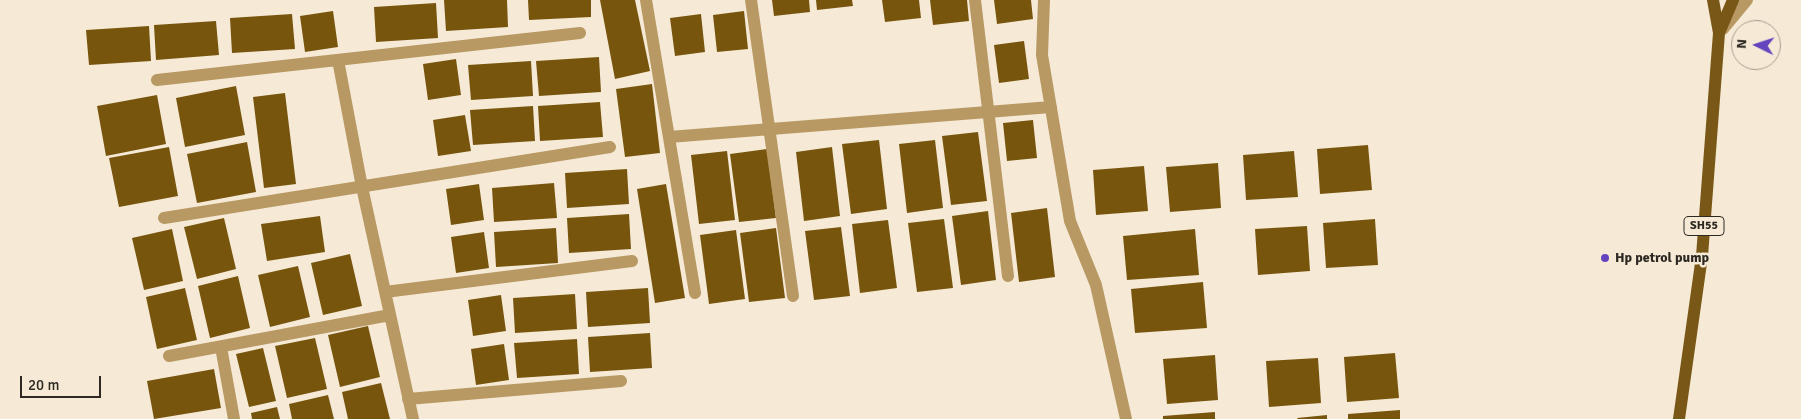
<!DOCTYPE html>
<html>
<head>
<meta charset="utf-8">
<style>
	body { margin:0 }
	#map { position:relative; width:1801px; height:419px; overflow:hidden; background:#f6ead7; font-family:Signika,sans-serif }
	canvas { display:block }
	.north { position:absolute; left:1731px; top:20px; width:50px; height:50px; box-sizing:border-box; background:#f6ead7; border:1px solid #a69d8f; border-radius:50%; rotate:274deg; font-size:14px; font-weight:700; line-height:20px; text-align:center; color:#2d2922 }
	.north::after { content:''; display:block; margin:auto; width:18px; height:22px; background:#6545bd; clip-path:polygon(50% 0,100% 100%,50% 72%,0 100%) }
	.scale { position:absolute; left:20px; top:376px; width:81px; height:22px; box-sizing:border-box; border:2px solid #2d2922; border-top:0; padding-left:6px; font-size:15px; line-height:18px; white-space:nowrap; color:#2d2922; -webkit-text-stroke:4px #f6ead7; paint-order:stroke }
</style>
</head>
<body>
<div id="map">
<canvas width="1801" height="419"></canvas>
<div class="north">N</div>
<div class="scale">20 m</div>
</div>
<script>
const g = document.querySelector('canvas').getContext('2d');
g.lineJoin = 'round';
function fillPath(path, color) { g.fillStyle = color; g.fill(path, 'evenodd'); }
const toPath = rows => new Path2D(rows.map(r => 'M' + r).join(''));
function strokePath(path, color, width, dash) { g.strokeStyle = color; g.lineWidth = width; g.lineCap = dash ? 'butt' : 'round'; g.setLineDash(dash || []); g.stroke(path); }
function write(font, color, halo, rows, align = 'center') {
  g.font = font + ' Signika,sans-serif'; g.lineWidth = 5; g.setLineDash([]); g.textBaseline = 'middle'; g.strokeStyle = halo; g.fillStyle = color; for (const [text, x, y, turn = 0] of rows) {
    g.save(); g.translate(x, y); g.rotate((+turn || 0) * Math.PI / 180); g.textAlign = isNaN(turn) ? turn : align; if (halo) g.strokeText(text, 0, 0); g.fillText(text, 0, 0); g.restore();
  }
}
fillPath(toPath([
	[444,0,507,0,508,27,446,31],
	[528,0,591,0,591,17,529,20],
	[600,0,635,0,650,71,615,79],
	[772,0,809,0,810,12,774,16],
	[816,0,852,0,853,6,817,10],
	[882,0,919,0,921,18,885,22],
	[930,0,967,0,969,21,933,25],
	[994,0,1031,0,1033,19,997,24],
	[436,3,438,38,376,42,374,7],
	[333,11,338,47,305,52,300,16],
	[744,11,748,49,717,52,713,15],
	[292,14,295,49,232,53,230,18],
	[701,14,705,52,675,56,670,18],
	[216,21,219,55,156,60,154,25],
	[149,26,151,61,89,65,86,30],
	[1024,41,1029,79,999,83,994,45],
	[599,57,601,92,539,96,536,61],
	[456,59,461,95,428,100,423,64],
	[531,61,533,96,471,100,468,65],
	[652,84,660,153,625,157,616,89],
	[236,86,245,135,185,147,176,98],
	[285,93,296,184,264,188,253,97],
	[157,95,166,144,106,156,97,106],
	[600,102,603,137,540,141,538,106],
	[533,106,535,141,473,145,470,110],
	[465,115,471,151,438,156,433,120],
	[1033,120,1037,158,1007,161,1003,123],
	[978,132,987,201,951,205,942,136],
	[879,140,887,209,851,214,842,144],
	[935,140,943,208,907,213,899,144],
	[247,142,256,192,197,203,187,154],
	[1368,145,1372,190,1320,194,1317,149],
	[169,147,178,196,119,207,109,158],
	[832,147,840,216,804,221,796,152],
	[767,149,776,218,739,222,730,154],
	[727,151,735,220,699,224,691,155],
	[1294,151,1298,197,1246,200,1243,155],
	[1218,163,1221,208,1170,212,1166,167],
	[1144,166,1148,211,1096,215,1093,170],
	[627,169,629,204,567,208,565,173],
	[554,183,557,218,494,222,492,188],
	[479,184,484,220,451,225,446,189],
	[666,184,685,298,655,303,637,189],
	[1047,208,1055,277,1019,282,1011,213],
	[988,211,996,280,961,285,952,216],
	[629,214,631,249,569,253,567,218],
	[320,216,325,252,267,261,261,224],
	[224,218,236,269,197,279,184,227],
	[944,219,953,288,917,292,908,223],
	[1375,219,1378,265,1326,268,1323,223],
	[888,220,897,288,860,293,852,224],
	[1307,226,1310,271,1258,275,1255,229],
	[841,227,850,296,814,300,805,231],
	[556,228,558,263,496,267,494,232],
	[776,228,785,298,749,302,740,233],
	[172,229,183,281,144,290,132,238],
	[1195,229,1199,275,1127,280,1123,236],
	[736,230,745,299,709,304,700,235],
	[484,232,489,268,456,273,451,237],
	[350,254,362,306,323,315,311,263],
	[298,266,310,317,270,327,258,275],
	[238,276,250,328,210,338,198,286],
	[1203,282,1207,328,1135,333,1131,289],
	[185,288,197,340,157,349,146,297],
	[648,288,650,323,588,327,586,292],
	[575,294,577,329,515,333,513,298],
	[501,295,506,331,473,336,468,300],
	[368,326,380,377,340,387,328,335],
	[650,333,652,368,590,372,588,337],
	[315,338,327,389,287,398,275,346],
	[577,339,579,374,517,378,514,343],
	[504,344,509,380,476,385,471,349],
	[263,348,276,401,249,407,236,354],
	[1395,353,1399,398,1347,402,1344,357],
	[1215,355,1218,400,1167,404,1163,359],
	[1318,358,1321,403,1269,407,1266,361],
	[214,369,221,408,154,419,147,381],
	[381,383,390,419,348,419,342,392],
	[328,395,334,419,292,419,289,404],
	[277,407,280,419,252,419,251,413],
	[1400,410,1400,419,1348,419,1348,414],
	[1215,412,1215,419,1163,419,1163,416],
	[1327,415,1327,419,1298,419,1297,418]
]), '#77550d');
strokePath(toPath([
	[646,0,695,293],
	[751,0,793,296],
	[975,0,1008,276],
	[1044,0,1042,55,1070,221,1096,285,1126,419],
	[1723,29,1747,0],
	[338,60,362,187,413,419],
	[157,80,580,33],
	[669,137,1051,107],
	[164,218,610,147],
	[385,292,632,261],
	[221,347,234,419],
	[169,356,390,315],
	[408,399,621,381]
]), '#b89964', 12);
strokePath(toPath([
	[1713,0,1719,33],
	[1679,419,1702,256,1719,33,1733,0]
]), '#795817', 12);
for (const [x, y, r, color] of [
	[1605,258,5,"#6545bd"]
]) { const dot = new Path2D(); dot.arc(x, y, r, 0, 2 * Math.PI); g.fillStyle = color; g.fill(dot); strokePath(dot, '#f6ead7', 2); }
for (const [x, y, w] of [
	[1704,226,40]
]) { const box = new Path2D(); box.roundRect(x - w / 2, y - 9.5, w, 19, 4); g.fillStyle = '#f6ead7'; g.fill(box); strokePath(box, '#2d2922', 1); }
write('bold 12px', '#2d2922', null, [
	["SH55",1704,226]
]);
write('bold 14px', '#2d2922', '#f6ead7', [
	["Hp petrol pump",1615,258]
], 'left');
</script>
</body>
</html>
